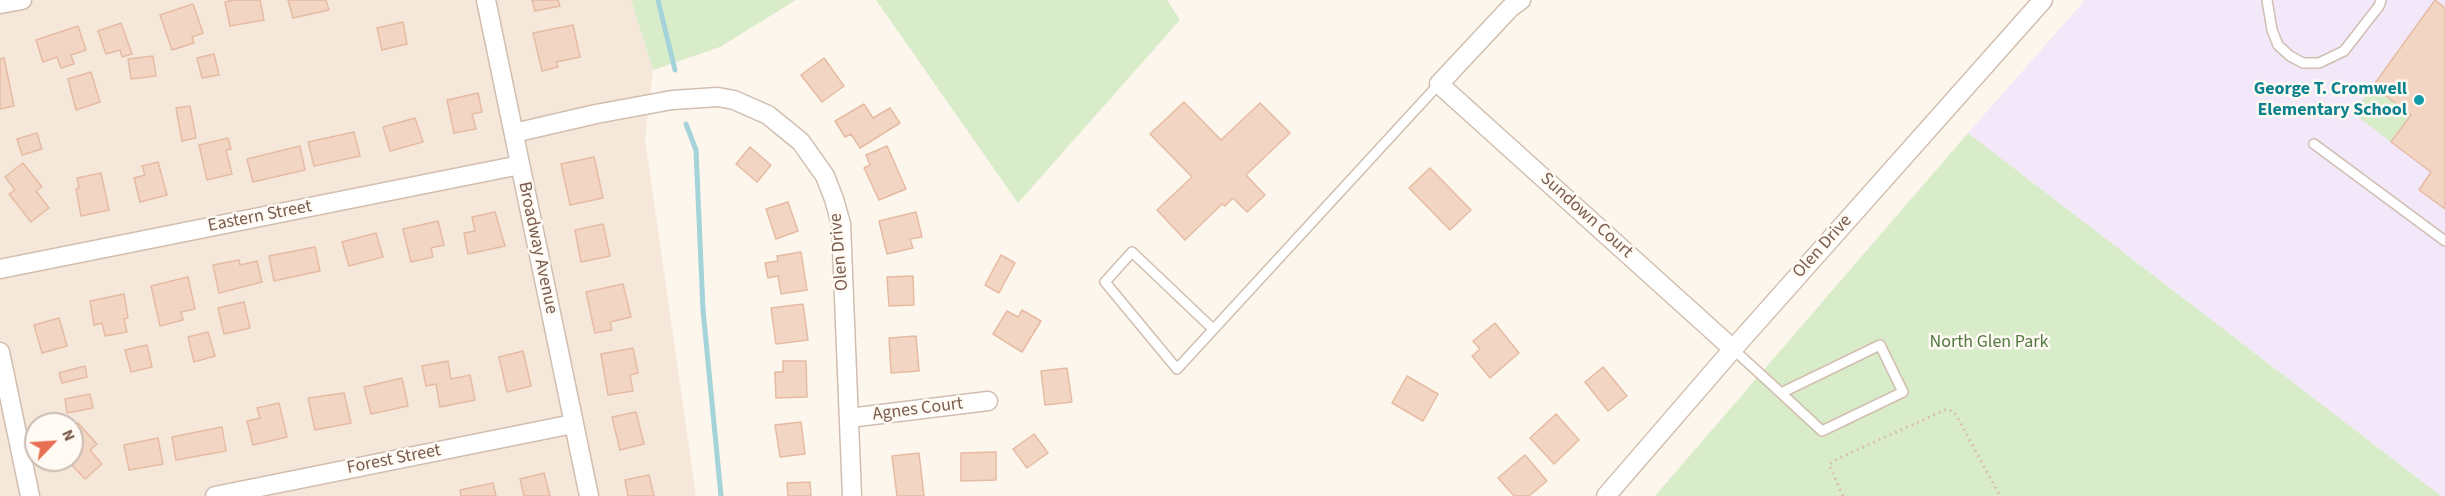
<!DOCTYPE html>
<html>
<head>
<meta charset="utf-8">
<style>
	body { margin:0 }
	#map { position:relative; width:2445px; height:496px; overflow:hidden; background:#fdf6ec; font-family:"Source Sans 3",sans-serif }
	canvas { display:block }
	.north { position:absolute; left:24px; top:412px; width:60px; height:60px; box-sizing:border-box; background:#fffaf3; border:2px solid #cabbb1; border-radius:50%; rotate:65deg; font-size:16px; font-weight:700; line-height:24px; text-align:center; color:#7a5c4d }
	.north::after { content:''; display:block; margin:auto; width:21px; height:27px; background:#e76f51; clip-path:polygon(50% 0,100% 100%,50% 72%,0 100%) }
</style>
</head>
<body>
<div id="map">
<canvas width="2445" height="496"></canvas>
<div class="north">N</div>
</div>
<script>
const g = document.querySelector('canvas').getContext('2d');
g.lineJoin = 'round';
function fillPath(path, color) { g.fillStyle = color; g.fill(path, 'evenodd'); }
const toPath = rows => new Path2D(rows.map(r => 'M' + r).join(''));
function strokePath(path, color, width, dash) { g.strokeStyle = color; g.lineWidth = width; g.lineCap = dash ? 'butt' : 'round'; g.setLineDash(dash || []); g.stroke(path); }
function write(font, color, halo, rows, align = 'center') {
  g.font = font + ' "Source Sans 3",sans-serif'; g.lineWidth = 5; g.setLineDash([]); g.textBaseline = 'middle'; g.strokeStyle = halo; g.fillStyle = color; for (const [text, x, y, turn = 0] of rows) {
    g.save(); g.translate(x, y); g.rotate((+turn || 0) * Math.PI / 180); g.textAlign = isNaN(turn) ? turn : align; if (halo) g.strokeText(text, 0, 0); g.fillText(text, 0, 0); g.restore();
  }
}
fillPath(toPath([
	[0,0,631,0,653,70,645,139,696,496,0,496],
	[36,424,72,424,72,460,36,460]
]), '#f5e8da');
fillPath(toPath([
	[2085,0,2445,0,2445,496,2441,496,1968,133]
]), '#f3e8fa');
fillPath(toPath([
	[631,0,796,0,720,47,653,70],
	[876,0,1167,0,1180,20,1018,203],
	[2373,86,2411,115,2391,142,2353,113],
	[1968,133,2441,496,1655,496]
]), '#d8ecc9');
strokePath(toPath([
	[658,0,675,70],
	[686,124,696,150,703,310,721,496]
]), '#a5d3da', 5);
const building = toPath([
	[234,0,260,0,264,20,230,26,225,2,234,0],
	[288,0,326,0,329,10,293,18,288,0],
	[532,0,558,0,560,6,535,11,532,0],
	[2435,0,2445,8,2445,209,2419,190,2431,172,2391,142,2411,115,2373,86,2435,0],
	[193,4,203,33,192,37,194,43,172,50,160,15,193,4],
	[403,22,407,44,382,50,377,28,403,22],
	[121,23,132,54,122,57,120,50,106,54,98,31,121,23],
	[573,25,580,57,556,62,558,67,542,71,533,33,573,25],
	[78,26,86,50,71,55,74,64,61,68,57,57,43,62,36,40,78,26],
	[214,54,219,75,202,78,197,58,214,54],
	[153,56,156,76,131,79,128,59,153,56],
	[4,58,14,106,0,109,0,59,4,58],
	[824,58,844,86,822,102,801,75,824,58],
	[91,72,100,102,76,110,68,79,91,72],
	[478,93,482,112,472,114,476,129,454,133,447,100,478,93],
	[1184,102,1221,140,1260,103,1290,133,1246,175,1265,195,1247,212,1233,198,1225,206,1222,204,1185,240,1157,210,1192,177,1150,134,1184,102],
	[864,104,873,118,890,108,900,123,860,148,851,134,845,137,835,121,864,104],
	[190,106,196,138,182,141,176,108,190,106],
	[415,118,423,142,390,151,383,127,415,118],
	[354,132,360,156,314,166,308,142,354,132],
	[37,133,42,149,22,155,17,139,37,133],
	[228,138,231,149,226,150,232,174,207,180,199,145,228,138],
	[300,146,305,170,253,182,247,159,300,146],
	[887,146,906,189,879,200,864,168,870,165,866,155,887,146],
	[750,147,771,165,757,182,736,164,750,147],
	[594,157,603,198,570,205,561,164,594,157],
	[158,162,167,195,140,202,134,178,145,175,142,166,158,162],
	[23,163,42,187,36,191,49,208,31,222,9,194,15,190,5,177,23,163],
	[1430,168,1471,210,1450,230,1409,188,1430,168],
	[101,173,109,210,81,216,76,189,79,188,77,178,101,173],
	[788,202,798,231,776,239,766,209,788,202],
	[495,212,505,246,468,254,464,233,475,231,472,217,495,212],
	[916,212,922,237,910,239,913,248,887,254,879,221,916,212],
	[438,221,444,245,431,248,433,257,411,262,403,229,438,221],
	[603,224,610,256,581,262,575,230,603,224],
	[376,233,383,257,349,266,342,242,376,233],
	[315,247,320,271,274,281,269,256,315,247],
	[801,252,807,290,781,294,778,276,768,278,765,263,778,261,777,256,801,252],
	[1001,255,1015,263,999,293,985,285,1001,255],
	[239,260,240,265,257,261,262,282,219,293,213,265,239,260],
	[913,276,914,305,889,306,887,277,913,276],
	[188,277,195,309,181,312,183,320,160,326,151,286,188,277],
	[623,284,631,317,610,322,612,330,595,333,586,292,623,284],
	[124,294,128,318,124,319,127,332,105,336,102,323,94,325,90,301,124,294],
	[244,302,250,328,224,334,218,308,244,302],
	[803,304,808,340,776,344,771,308,803,304],
	[1022,310,1041,321,1022,352,993,334,1007,311,1018,317,1022,310],
	[59,318,67,346,42,353,34,325,59,318],
	[1495,323,1519,353,1490,378,1472,356,1480,349,1473,341,1495,323],
	[208,332,215,356,194,362,188,337,208,332],
	[916,336,919,371,891,373,889,338,916,336],
	[147,345,152,367,131,372,125,350,147,345],
	[633,348,638,373,630,375,633,391,608,395,601,354,633,348],
	[523,351,531,386,507,392,499,357,523,351],
	[448,361,451,379,470,375,475,400,440,407,436,384,426,386,422,366,448,361],
	[783,361,806,361,807,397,776,398,775,372,783,372,783,361],
	[85,366,87,377,62,383,59,373,85,366],
	[1603,367,1627,396,1608,411,1585,382,1603,367],
	[1067,368,1072,402,1045,405,1041,371,1067,368],
	[1407,376,1438,394,1423,421,1392,403,1407,376],
	[402,378,408,406,371,414,364,387,402,378],
	[344,393,351,423,315,430,308,398,344,393],
	[90,394,93,408,67,413,65,399,90,394],
	[279,403,287,437,253,445,247,421,260,418,257,408,279,403],
	[636,412,644,444,620,450,612,417,636,412],
	[1556,414,1579,440,1554,464,1530,438,1556,414],
	[801,422,805,454,780,457,775,425,801,422],
	[78,423,97,444,90,450,102,464,85,479,67,460,72,460,72,456,81,448,72,438,72,429,78,423],
	[222,427,226,451,176,460,172,437,222,427],
	[1034,434,1048,453,1027,468,1013,449,1034,434],
	[158,438,163,464,129,470,124,445,158,438],
	[996,452,996,480,961,481,961,453,996,452],
	[919,453,924,496,897,496,892,456,919,453],
	[1525,455,1547,481,1529,496,1514,496,1498,478,1525,455],
	[544,473,550,496,524,496,520,479,544,473],
	[649,475,654,496,628,496,625,480,649,475],
	[810,482,811,496,788,496,787,483,810,482],
	[493,483,496,496,461,496,460,490,493,483]
]);
fillPath(building, '#f3d5c3');
strokePath(building, '#e6bba3', 1.5);
const service = toPath([
	[2267,0,2272,30,2278,45,2290,56,2303,63,2319,63,2344,51,2379,6,2381,0],
	[2314,144,2445,241],
	[1213,329,1132,252,1105,282,1177,369,1439,84],
	[1733,349,1781,393,1880,345,1903,392,1822,431,1781,393]
]);
const minor = toPath([
	[486,0,589,496],
	[1521,0,1510,8,1439,84,1733,349],
	[0,4,22,0],
	[514,133,596,114,672,100,718,97,734,100,768,115,801,142,825,176,834,199,841,224,852,496],
	[0,269,520,165],
	[0,352,30,496],
	[849,418,988,401],
	[215,496,573,424],
	[1606,496,1733,349,2043,0]
]);
strokePath(service, '#d1beb0', 12);
strokePath(minor, '#d1beb0', 21);
strokePath(toPath([
	[1843,496,1829,465,1837,459,1947,409,1955,413,2000,496]
]), '#d9b8a5', 3, [1.5, 4.5]);
strokePath(service, '#fff', 9);
strokePath(minor, '#fff', 18);
for (const [x, y, r, color] of [
	[2419,100,6,"#0f9aa8"]
]) { const dot = new Path2D(); dot.arc(x, y, r, 0, 2 * Math.PI); g.fillStyle = color; g.fill(dot); strokePath(dot, '#fffaf3', 2); }
write('bold 18px', '#0d838f', '#fffaf3', [
	["George T. Cromwell",2407,90],
	["Elementary School",2407,111]
], 'right');
write('18px', '#7a5c4d', '#fffaf3', [
	["Sundown Court",1586,216,42],
	["Eastern Street",260,217,-11],
	["Olen Drive",1823,247,-48],
	["Broadway Avenue",537,248,78],
	["Olen Drive",840,252,-95],
	["Agnes Court",918,410,-7],
	["Forest Street",394,460,-11]
]);
write('18px', '#537a41', '#fffaf3', [
	["North Glen Park",1989,343]
]);
</script>
</body>
</html>
